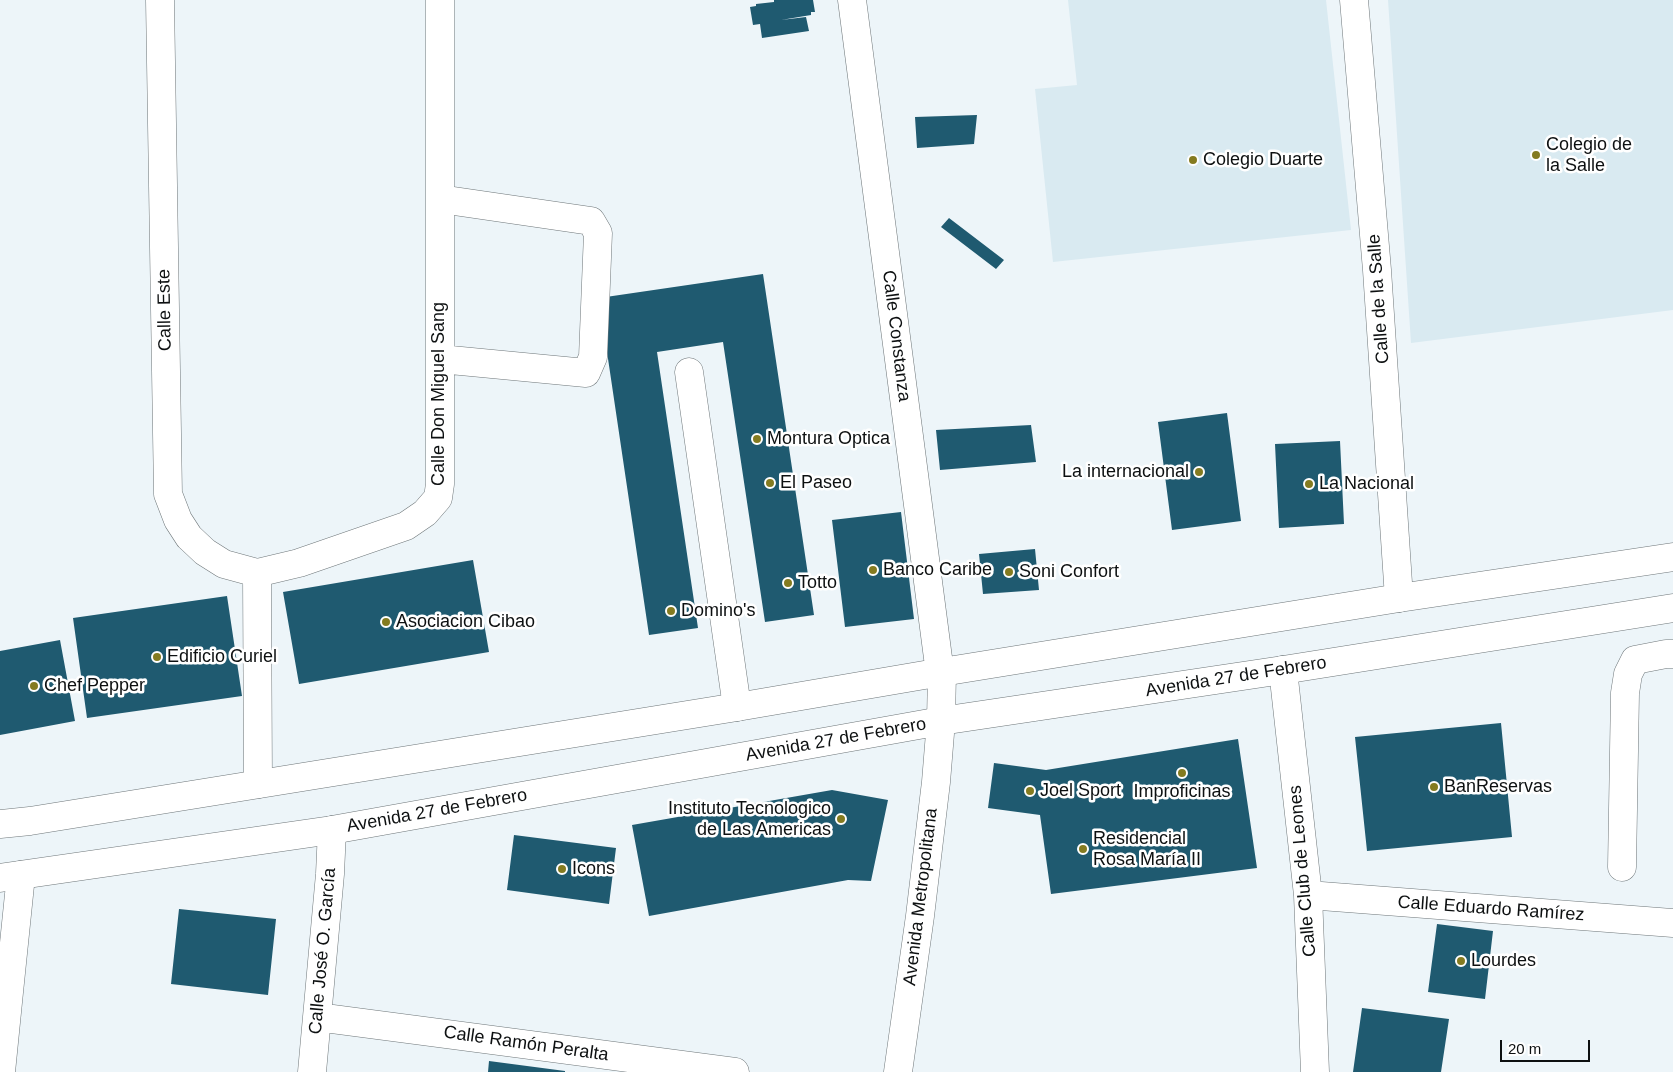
<!DOCTYPE html>
<html>
<head>
<meta charset="utf-8">
<style>
	body { margin:0 }
	#map { position:relative; width:1673px; height:1072px; overflow:hidden; background:#edf5f9; font-family:Helvetica,sans-serif }
	canvas { display:block }
	.scale { position:absolute; left:1500px; top:1040px; width:90px; height:22px; box-sizing:border-box; border:2px solid #0d1011; border-top:0; padding-left:6px; font-size:15px; line-height:18px; white-space:nowrap; color:#0d1011; -webkit-text-stroke:4px #fff; paint-order:stroke }
</style>
</head>
<body>
<div id="map">
<canvas width="1673" height="1072"></canvas>
<div class="scale">20 m</div>
</div>
<script>
const g = document.querySelector('canvas').getContext('2d');
g.lineJoin = 'round';
function fillPath(path, color) { g.fillStyle = color; g.fill(path, 'evenodd'); }
const toPath = rows => new Path2D(rows.map(r => 'M' + r).join(''));
function strokePath(path, color, width, dash) { g.strokeStyle = color; g.lineWidth = width; g.lineCap = dash ? 'butt' : 'round'; g.setLineDash(dash || []); g.stroke(path); }
function write(font, color, halo, rows, align = 'center') {
  g.font = font + ' Helvetica,sans-serif'; g.lineWidth = 5; g.setLineDash([]); g.textBaseline = 'middle'; g.strokeStyle = halo; g.fillStyle = color; for (const [text, x, y, turn = 0] of rows) {
    g.save(); g.translate(x, y); g.rotate((+turn || 0) * Math.PI / 180); g.textAlign = isNaN(turn) ? turn : align; if (halo) g.strokeText(text, 0, 0); g.fillText(text, 0, 0); g.restore();
  }
}
fillPath(toPath([
	[1068,0,1326,0,1351,230,1053,262,1035,89,1077,85],
	[1388,0,1673,0,1673,310,1411,343]
]), '#d9eaf1');
fillPath(toPath([
	[774,0,813,0,815,12,811,12,811,15,781,20,806,17,809,31,762,38,760,24,753,25,750,7,756,6,756,4,774,2],
	[977,115,974,144,917,148,915,117],
	[949,218,1004,260,996,269,941,227],
	[763,274,814,615,765,622,723,342,657,352,698,628,649,635,599,298],
	[1227,413,1241,521,1172,530,1158,422],
	[1031,425,1036,462,940,470,936,430],
	[1340,441,1344,524,1279,528,1275,444],
	[901,512,914,619,845,627,832,520],
	[1035,549,1039,590,983,594,979,554],
	[473,560,489,652,299,684,283,592],
	[227,596,242,696,87,718,73,618],
	[60,640,75,721,0,735,0,651],
	[1501,723,1512,837,1367,851,1355,737],
	[1238,739,1257,868,1051,894,1040,815,988,808,994,763,1046,770],
	[832,790,888,800,871,881,848,880,649,916,632,825],
	[514,835,616,848,609,904,507,890],
	[179,909,276,919,268,995,171,984],
	[1437,924,1493,931,1485,999,1428,992],
	[1362,1008,1449,1019,1441,1072,1353,1072],
	[489,1061,565,1071,565,1072,488,1072]
]), '#1f5a70');
const minor = toPath([
	[160,0,168,494,178,520,189,537,205,552,224,564,257,573],
	[852,0,938,658,942,672,941,721],
	[1354,0,1377,270,1399,598],
	[440,199,591,221,598,233,593,357,586,373,440,359],
	[689,372,737,707],
	[1283,670,1308,895,1315,1072],
	[258,784,257,573,299,563,406,526,425,513,438,498,440,484,440,0],
	[1622,867,1625,693,1628,674,1635,660,1666,654,1673,654],
	[1308,895,1673,923],
	[0,989,9,992,1,1072],
	[9,992,21,875],
	[317,1017,735,1072],
	[312,1072,330,874,332,830]
]);
const major = toPath([
	[0,824,30,821,737,707,942,672,1399,598,1673,557],
	[0,878,332,830,941,721,1283,670,1673,608],
	[898,1072,920,916,936,782,941,721]
]);
strokePath(minor, '#6e7679', 29);
strokePath(major, '#6e7679', 29);
strokePath(minor, '#fff', 28);
strokePath(major, '#fff', 28);
for (const [x, y, r, color] of [
	[1536,155,5,"#847b20"],
	[1193,160,5,"#847b20"],
	[757,439,5,"#847b20"],
	[1199,472,5,"#847b20"],
	[770,483,5,"#847b20"],
	[1309,484,5,"#847b20"],
	[873,570,5,"#847b20"],
	[1009,572,5,"#847b20"],
	[788,583,5,"#847b20"],
	[671,611,5,"#847b20"],
	[386,622,5,"#847b20"],
	[157,657,5,"#847b20"],
	[34,686,5,"#847b20"],
	[1182,773,5,"#847b20"],
	[1434,787,5,"#847b20"],
	[1030,791,5,"#847b20"],
	[841,819,5,"#847b20"],
	[1083,849,5,"#847b20"],
	[562,869,5,"#847b20"],
	[1461,961,5,"#847b20"]
]) { const dot = new Path2D(); dot.arc(x, y, r, 0, 2 * Math.PI); g.fillStyle = color; g.fill(dot); strokePath(dot, '#fff', 2); }
write('18px', '#0d1011', '#fff', [
	["Colegio de",1546,145],
	["la Salle",1546,166],
	["Colegio Duarte",1203,160],
	["Montura Optica",767,439],
	["La internacional",1189,472,"right"],
	["El Paseo",780,483],
	["La Nacional",1319,484],
	["Banco Caribe",883,570],
	["Soni Confort",1019,572],
	["Totto",798,583],
	["Domino's",681,611],
	["Asociacion Cibao",396,622],
	["Edificio Curiel",167,657],
	["Chef Pepper",44,686],
	["BanReservas",1444,787],
	["Joel Sport",1040,791],
	["Improficinas",1182,792,"center"],
	["Instituto Tecnologico",831,809,"right"],
	["de Las Americas",831,830,"right"],
	["Residencial",1093,839],
	["Rosa María II",1093,860],
	["Icons",572,869],
	["Lourdes",1471,961]
], 'left');
write('18px', '#0d1011', '#fff', [
	["Calle de la Salle",1379,299,-94],
	["Calle Este",165,310,-91],
	["Calle Constanza",896,336,83],
	["Calle Don Miguel Sang",439,394,-90],
	["Avenida 27 de Febrero",1236,677,-9],
	["Avenida 27 de Febrero",836,740,-10],
	["Avenida 27 de Febrero",437,811,-10],
	["Calle Club de Leones",1303,871,-95],
	["Avenida Metropolitana",921,897,-83],
	["Calle Eduardo Ramírez",1491,909,4],
	["Calle José O. García",323,951,-85],
	["Calle Ramón Peralta",526,1044,8]
]);
</script>
</body>
</html>
